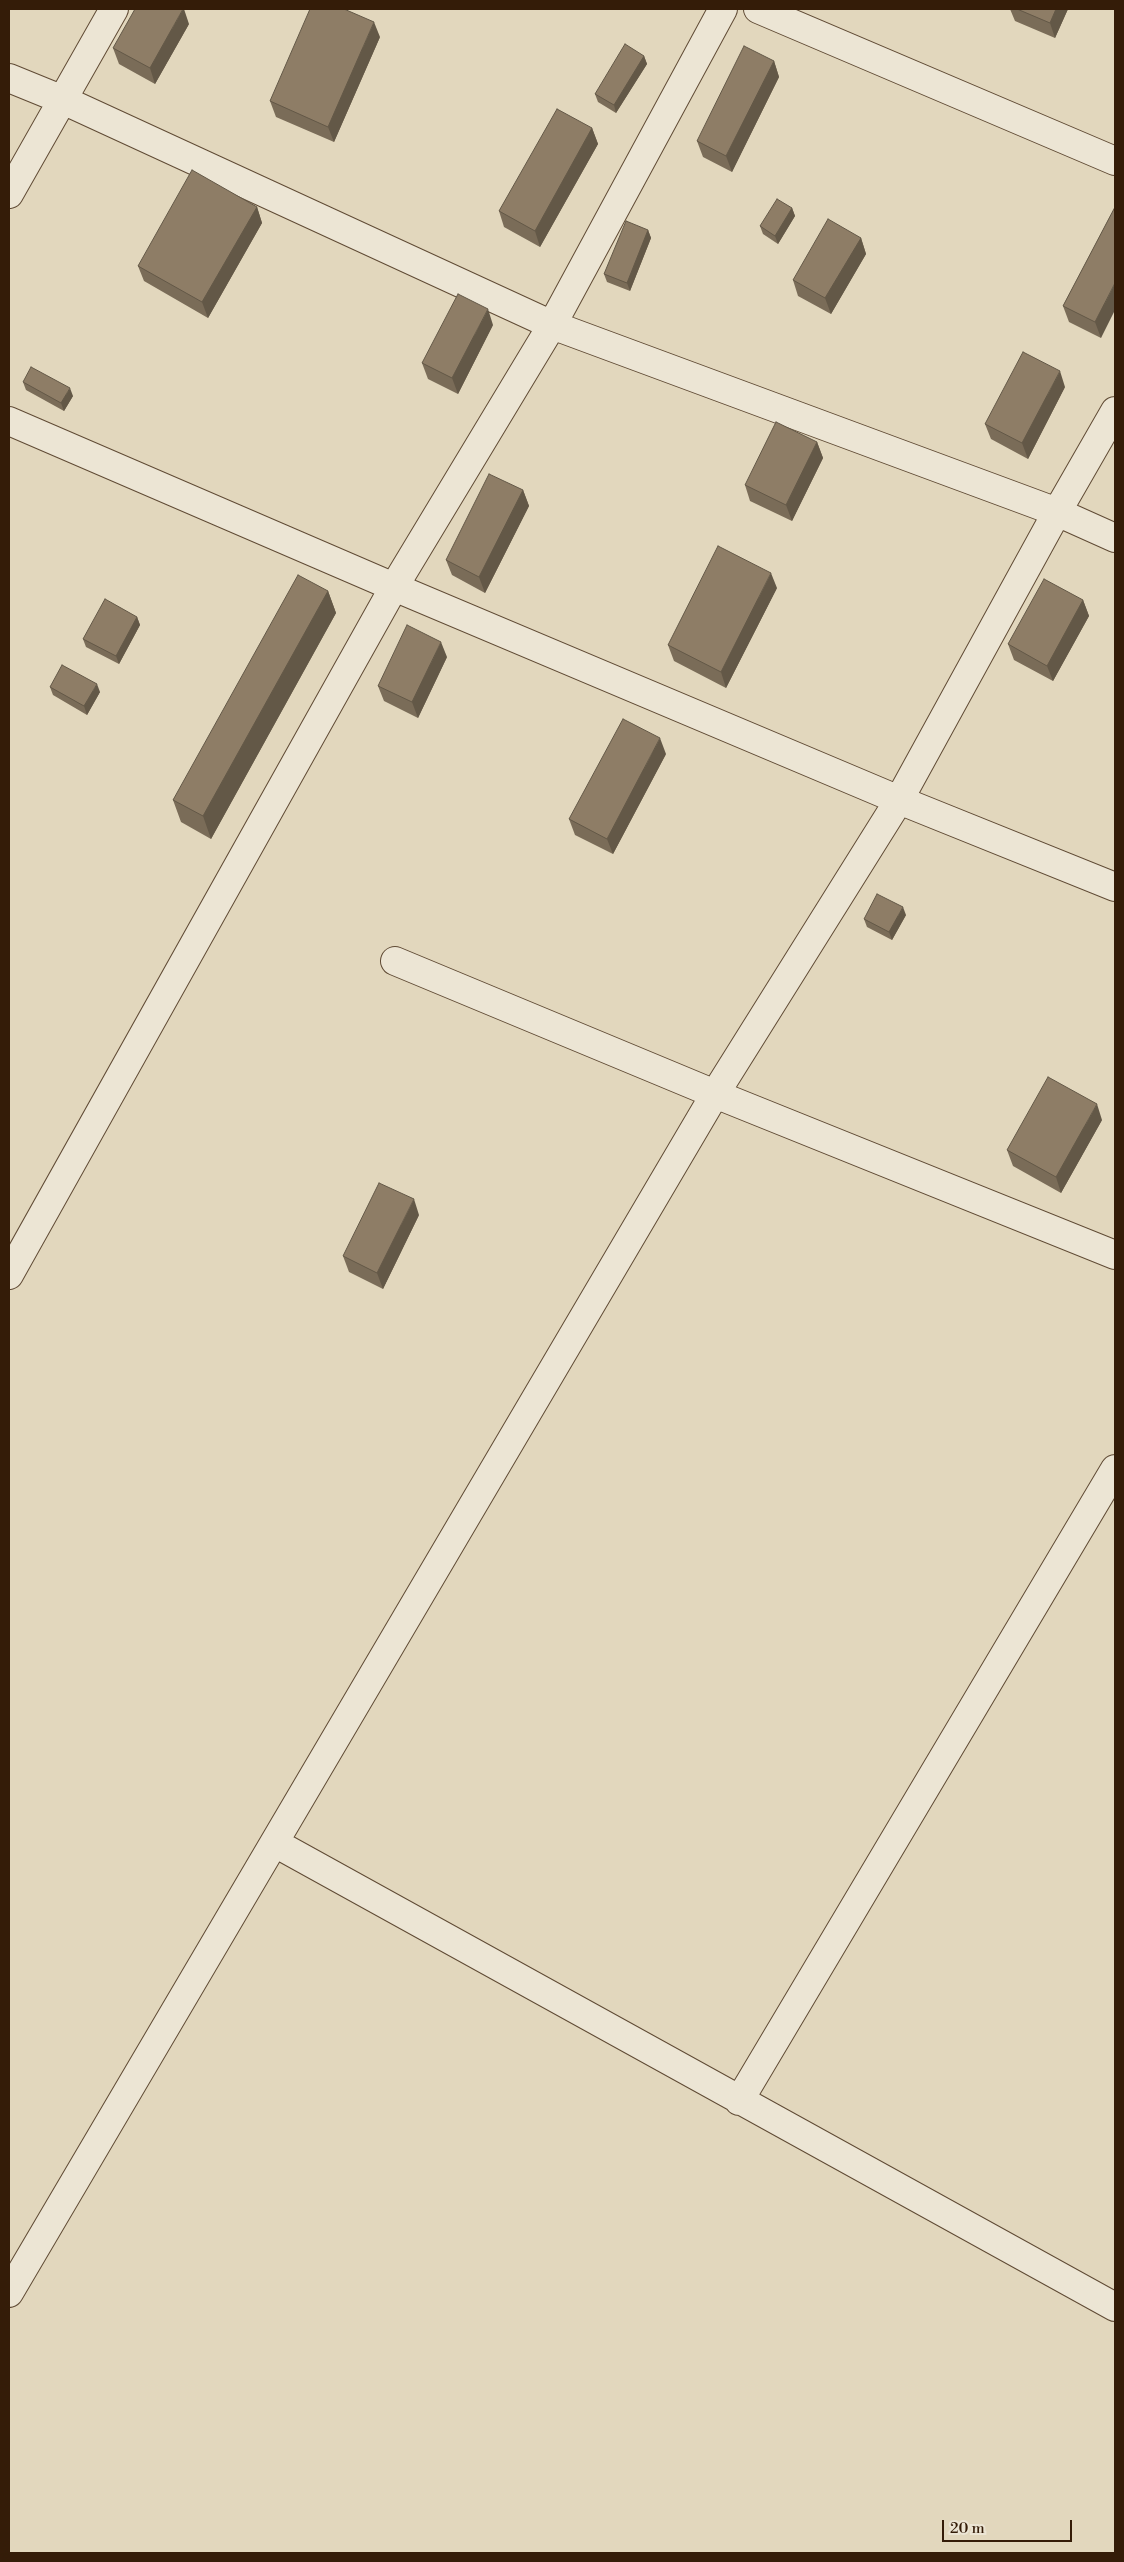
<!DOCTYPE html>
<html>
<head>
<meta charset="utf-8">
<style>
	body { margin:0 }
	#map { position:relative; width:1124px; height:2562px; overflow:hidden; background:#e2d7bd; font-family:"Libre Bodoni",serif }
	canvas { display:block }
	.frame { position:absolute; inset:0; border:10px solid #341c08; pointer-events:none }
	.scale { position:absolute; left:942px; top:2520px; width:130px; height:22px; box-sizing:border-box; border:2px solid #341c08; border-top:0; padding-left:6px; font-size:15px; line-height:18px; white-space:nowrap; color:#341c08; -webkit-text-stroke:4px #ece5d4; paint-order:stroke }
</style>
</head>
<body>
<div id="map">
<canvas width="1124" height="2562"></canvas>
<div class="frame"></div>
<div class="scale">20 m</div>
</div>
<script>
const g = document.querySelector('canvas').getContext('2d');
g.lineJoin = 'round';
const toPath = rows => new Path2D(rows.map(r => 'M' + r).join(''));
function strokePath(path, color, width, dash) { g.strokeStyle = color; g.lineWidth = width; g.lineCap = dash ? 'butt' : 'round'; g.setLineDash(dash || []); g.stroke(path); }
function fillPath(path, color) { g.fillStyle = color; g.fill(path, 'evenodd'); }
const minor = toPath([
	[758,9,1115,161],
	[9,78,63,100,552,325,1057,512,1115,538],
	[9,194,114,9],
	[9,421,394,587,899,800,1115,887],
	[395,961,715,1094,1115,1255],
	[9,1275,394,587,552,325,723,9],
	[275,1843,1115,2307],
	[739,2101,1115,1469],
	[9,2293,715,1094,899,800,1057,512,1115,411]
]);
strokePath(minor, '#604b35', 30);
strokePath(minor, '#ece5d4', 28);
fillPath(toPath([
	[1010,9,1068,9,1055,38,1015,21],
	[189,24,155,84,119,64,113,48],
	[380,37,334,142,276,117,270,101],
	[644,56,647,64,616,113,598,102,595,94],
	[774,61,779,77,732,172,703,157,697,141],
	[592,128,598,144,540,247,504,227,499,211],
	[257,207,262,223,208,318,144,281,138,266],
	[1115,207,1101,338,1069,322,1063,306],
	[792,208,795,216,778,244,763,234,760,226],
	[648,230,651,238,630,291,607,282,604,274],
	[861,238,866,254,831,314,798,296,793,280],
	[493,325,458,394,428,379,422,363],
	[23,382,73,396,64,411,26,390],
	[1065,387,1028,459,991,439,985,424],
	[817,442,823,458,792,521,750,501,745,485],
	[523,490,529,506,485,593,452,575,446,560],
	[777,588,726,688,674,661,668,645],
	[328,591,336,613,211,839,181,822,173,800],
	[1083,600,1089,616,1053,681,1014,660,1008,644],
	[137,617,140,625,119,664,86,647,83,639],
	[447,657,418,718,384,701,378,686],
	[50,687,100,692,87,715,53,695],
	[666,754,613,854,575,835,569,819],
	[906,915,892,940,867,927,864,919],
	[1102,1120,1061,1193,1013,1166,1007,1150],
	[419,1215,383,1289,349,1272,343,1256]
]), '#7a6c58');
fillPath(toPath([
	[183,9,184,9,189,24,155,84,150,68],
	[1056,9,1068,9,1055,38,1050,23],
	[374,22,380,37,334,142,328,127],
	[644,56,647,64,616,113,614,105],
	[774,61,779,77,732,172,726,156],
	[592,128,598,144,540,247,535,231],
	[257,207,262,223,208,318,202,302],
	[792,208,795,216,778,244,775,236],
	[648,230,651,238,630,291,627,283],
	[861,238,866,254,831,314,825,298],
	[1115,283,1115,310,1101,338,1095,322],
	[488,309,493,325,458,394,452,378],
	[1060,371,1065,387,1028,459,1022,443],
	[70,388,73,396,64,411,61,403],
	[817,442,823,458,792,521,786,505],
	[523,490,529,506,485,593,479,577],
	[771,573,777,588,726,688,721,672],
	[328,591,336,613,211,839,203,816],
	[1083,600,1089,616,1053,681,1047,666],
	[137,617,140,625,119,664,116,656],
	[441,642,447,657,418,718,412,702],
	[97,684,100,692,87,715,84,706],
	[660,738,666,754,613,854,607,839],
	[903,907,906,915,892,940,889,932],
	[1097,1104,1102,1120,1061,1193,1056,1177],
	[414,1199,419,1215,383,1289,377,1273]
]), '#635847');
const building = toPath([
	[135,9,183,9,150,68,113,48,135,9],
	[310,9,344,9,374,22,328,127,270,101,310,9],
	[1017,9,1056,9,1050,23,1017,9],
	[625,44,644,56,614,105,595,94,625,44],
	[744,46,774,61,726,156,697,141,744,46],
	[557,109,592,128,535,231,499,211,557,109],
	[192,170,257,207,202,302,138,266,192,170],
	[777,199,792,208,775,236,760,226,777,199],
	[1115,207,1115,283,1095,322,1063,306,1115,207],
	[828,219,861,238,825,298,793,280,828,219],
	[626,221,648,230,627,283,604,274,626,221],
	[458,294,488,309,452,378,422,363,458,294],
	[1023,352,1060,371,1022,443,985,424,1023,352],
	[31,367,70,388,61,403,23,382,31,367],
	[776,422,817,442,786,505,745,485,776,422],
	[489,474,523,490,479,577,446,560,489,474],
	[718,546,771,573,721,672,668,645,718,546],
	[298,575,328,591,203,816,173,800,298,575],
	[1044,579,1083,600,1047,666,1008,644,1044,579],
	[105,599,137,617,116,656,83,639,105,599],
	[407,625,441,642,412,702,378,686,407,625],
	[62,665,97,684,84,706,50,687,62,665],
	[623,719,660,738,607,839,569,819,623,719],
	[877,894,903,907,889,932,864,919,877,894],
	[1048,1077,1097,1104,1056,1177,1007,1150,1048,1077],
	[379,1183,414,1199,377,1273,343,1256,379,1183]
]);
fillPath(building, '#8e7d66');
strokePath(building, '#635847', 1);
</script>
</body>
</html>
